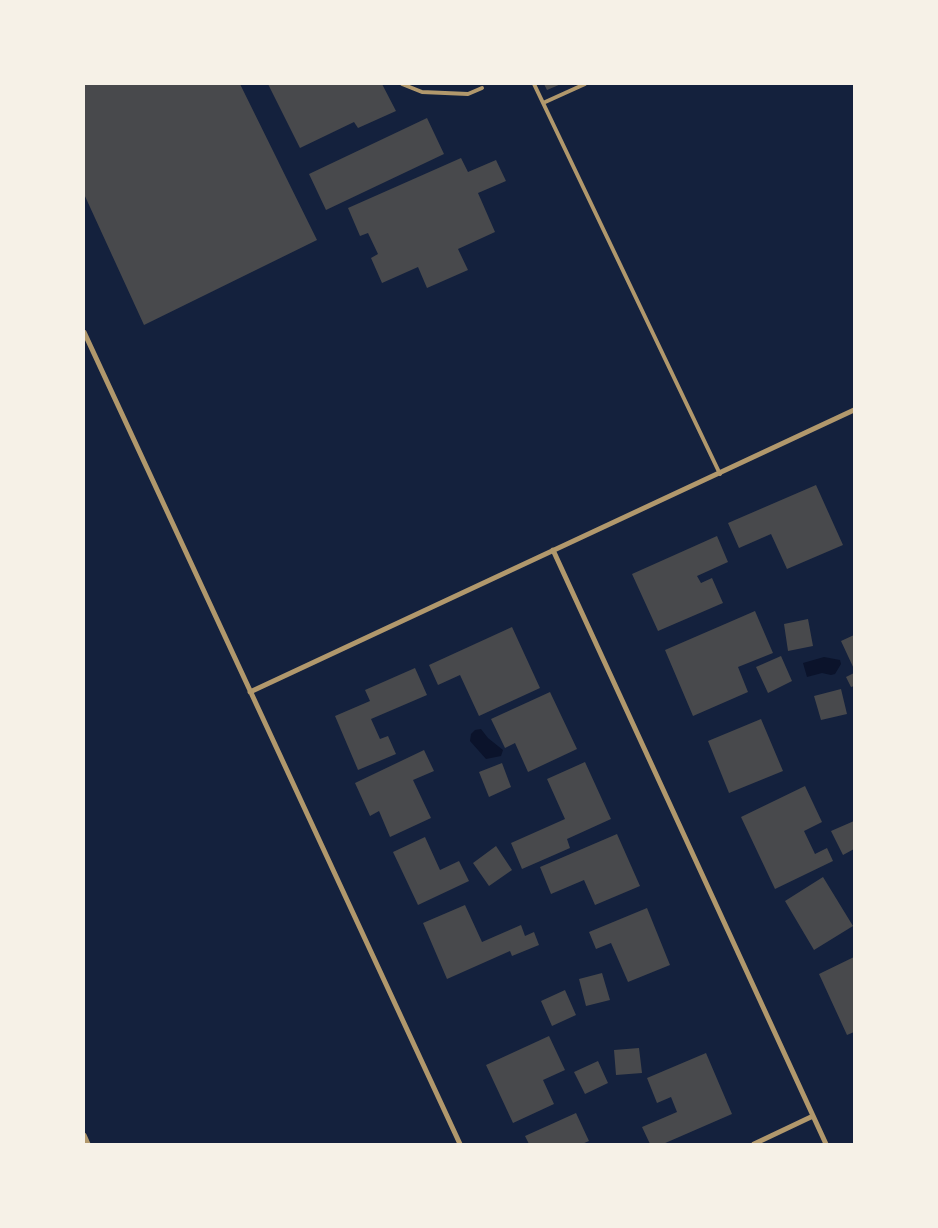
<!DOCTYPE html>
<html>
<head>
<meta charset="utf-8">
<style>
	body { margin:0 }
	#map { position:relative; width:938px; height:1228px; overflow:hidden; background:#14213d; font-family:"Fira Sans",sans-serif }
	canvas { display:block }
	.frame { position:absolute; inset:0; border:85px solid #f6f1e7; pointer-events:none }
</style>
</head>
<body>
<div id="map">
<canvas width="938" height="1228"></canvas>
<div class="frame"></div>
</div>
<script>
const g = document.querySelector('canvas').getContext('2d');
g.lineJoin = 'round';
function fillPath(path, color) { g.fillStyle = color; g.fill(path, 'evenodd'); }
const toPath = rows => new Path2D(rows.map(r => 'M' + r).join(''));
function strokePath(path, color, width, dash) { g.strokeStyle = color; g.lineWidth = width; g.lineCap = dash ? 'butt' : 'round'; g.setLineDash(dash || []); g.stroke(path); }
fillPath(toPath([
	[824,657,840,660,841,664,835,674,831,675,822,673,807,677,803,663],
	[481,729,488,738,503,750,501,756,486,759,470,741,471,734,475,730]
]), '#0b132b');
fillPath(toPath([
	[87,84,240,84,317,240,144,325,84,194,84,85],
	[268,84,382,84,396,111,358,128,354,122,300,148],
	[544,84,561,84,547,90],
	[427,118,444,154,326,210,309,174],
	[461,158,468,172,496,160,506,181,478,193,495,232,458,249,468,270,427,288,418,267,382,283,371,258,378,254,368,233,360,236,348,208],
	[816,485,843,545,787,569,771,534,739,548,728,523],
	[717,536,728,562,697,576,701,583,712,578,723,603,658,631,632,574],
	[755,611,773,653,738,667,748,692,693,716,665,650],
	[808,619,813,646,788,651,784,624],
	[512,627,540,688,479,716,460,675,438,685,429,665],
	[854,635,854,669,841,641],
	[781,656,792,681,768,693,756,667],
	[415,668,427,695,371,719,380,739,388,736,396,754,358,770,335,716,370,701,365,690],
	[854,673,854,686,851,687,846,677],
	[841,689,847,714,821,720,814,696],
	[550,692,577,749,528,772,515,743,505,748,491,719],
	[761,719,783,771,729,793,708,741],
	[424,750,434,771,413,780,431,818,390,837,379,811,370,816,355,783],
	[585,762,611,819,567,839,570,848,522,869,511,843,565,819,547,779],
	[502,763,511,787,489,797,479,772],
	[805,786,822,822,804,831,815,854,827,848,833,861,775,889,741,817],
	[854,821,854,849,843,855,831,831],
	[617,834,640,886,595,905,584,880,551,894,540,867],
	[425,837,440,870,459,861,469,881,418,905,393,852],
	[496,846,512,870,489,886,473,863],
	[823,877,853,926,814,950,785,901],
	[465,905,482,942,521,925,525,936,534,932,539,945,512,956,510,951,447,979,423,923],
	[647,908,670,965,628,982,611,943,596,949,589,932],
	[854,957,854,1032,847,1035,819,974],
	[602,973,610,1000,586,1006,579,979],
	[565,990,576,1015,552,1026,541,1001],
	[549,1036,565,1070,543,1080,554,1104,513,1123,486,1065],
	[639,1048,642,1073,616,1075,614,1050],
	[706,1053,732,1114,663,1144,650,1144,642,1127,677,1112,671,1097,657,1103,647,1078],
	[598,1061,608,1083,585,1094,574,1072],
	[576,1113,589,1141,582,1144,529,1144,525,1136]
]), '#48494c');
strokePath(toPath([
	[402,84,422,92,468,94,482,88],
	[534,84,720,474],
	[543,103,585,84]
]), '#b1986c', 4);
strokePath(toPath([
	[84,332,460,1144],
	[553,550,826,1144],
	[250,692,854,410],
	[84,1135,88,1144],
	[754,1144,813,1116]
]), '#b1986c', 5);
</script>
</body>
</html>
